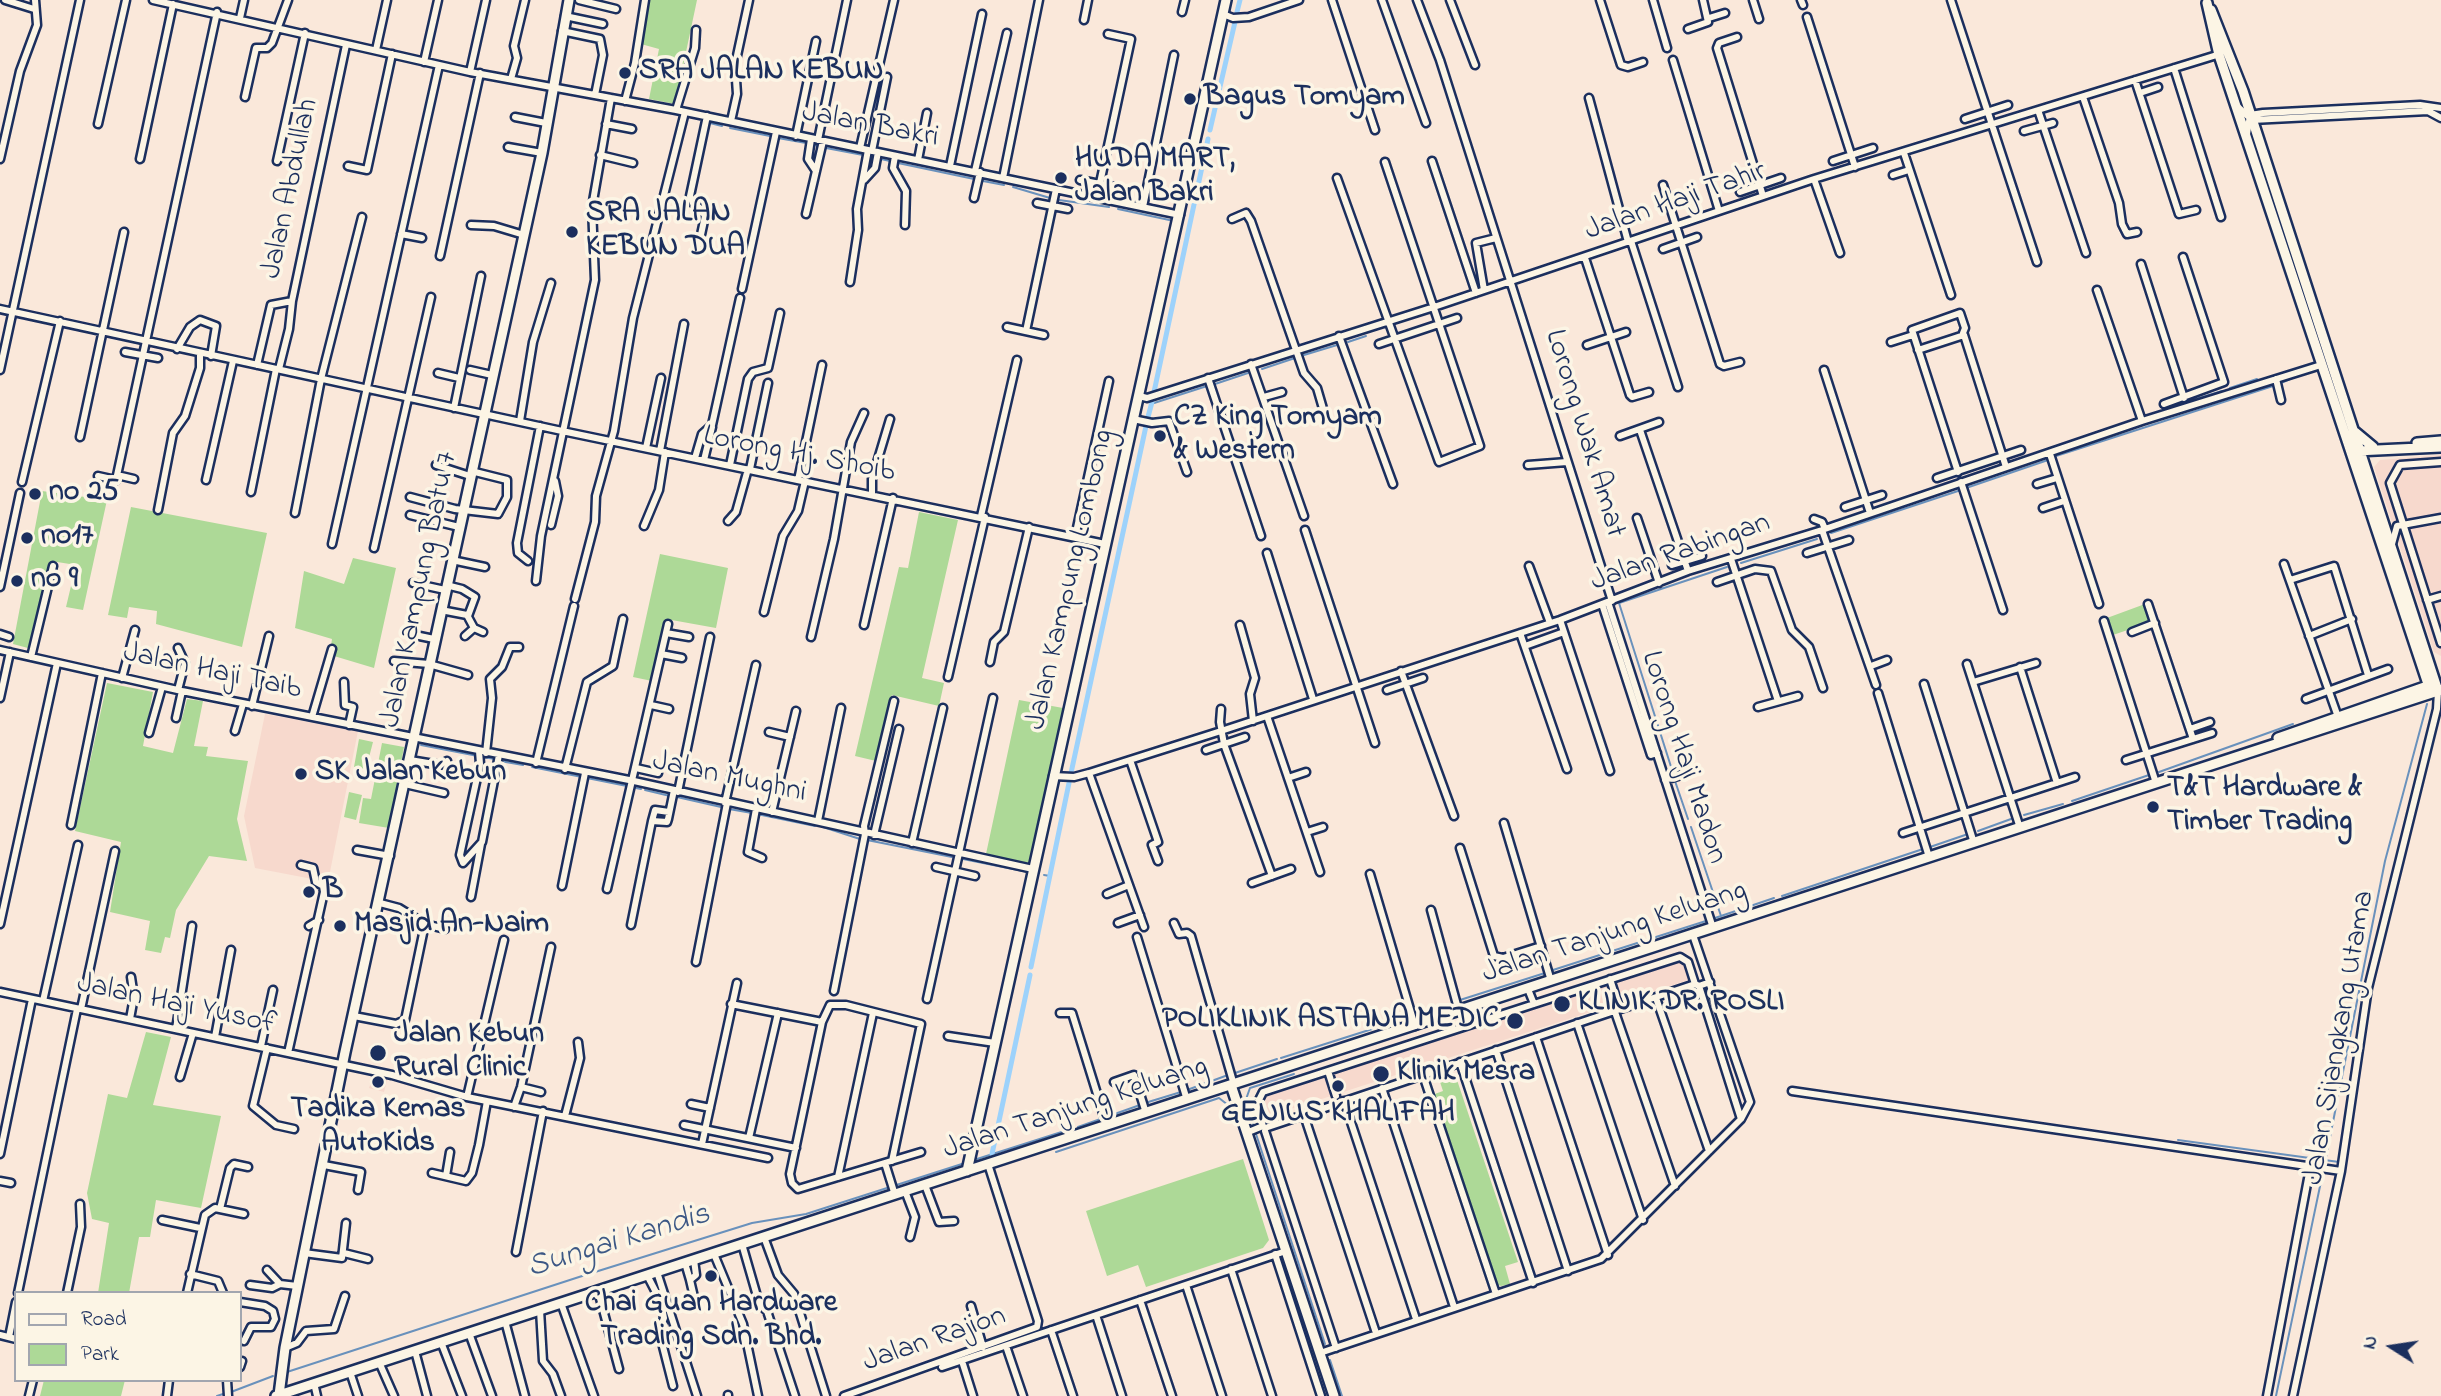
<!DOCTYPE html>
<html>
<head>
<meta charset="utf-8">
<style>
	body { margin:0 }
	#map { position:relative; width:2441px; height:1396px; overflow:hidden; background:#fae8da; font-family:"Indie Flower",sans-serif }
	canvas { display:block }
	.legend { position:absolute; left:14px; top:1291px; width:228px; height:91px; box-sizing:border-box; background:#fcf5e5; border:2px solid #a2a6af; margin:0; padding:9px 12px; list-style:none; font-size:21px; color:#1b2f5e }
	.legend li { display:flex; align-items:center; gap:14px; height:35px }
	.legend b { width:35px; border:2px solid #a2a6af }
	.north { position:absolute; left:2357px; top:1312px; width:70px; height:70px; -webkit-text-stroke:5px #fcf5e5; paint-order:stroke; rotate:282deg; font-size:19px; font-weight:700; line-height:28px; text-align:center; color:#1b2f5e }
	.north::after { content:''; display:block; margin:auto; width:24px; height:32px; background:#1b2f5e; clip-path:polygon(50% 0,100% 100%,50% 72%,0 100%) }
</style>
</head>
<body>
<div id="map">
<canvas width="2441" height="1396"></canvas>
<ul class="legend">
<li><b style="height:9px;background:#fcf5e5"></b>Road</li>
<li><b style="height:19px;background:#add997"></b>Park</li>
</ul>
<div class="north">N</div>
</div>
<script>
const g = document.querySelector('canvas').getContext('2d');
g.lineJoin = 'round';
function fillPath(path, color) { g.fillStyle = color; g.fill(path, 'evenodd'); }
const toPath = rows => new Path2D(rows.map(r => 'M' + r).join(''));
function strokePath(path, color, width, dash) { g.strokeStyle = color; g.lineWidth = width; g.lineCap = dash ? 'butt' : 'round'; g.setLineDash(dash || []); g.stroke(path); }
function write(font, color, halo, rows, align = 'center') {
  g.font = font + ' "Indie Flower",sans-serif'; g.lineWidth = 7; g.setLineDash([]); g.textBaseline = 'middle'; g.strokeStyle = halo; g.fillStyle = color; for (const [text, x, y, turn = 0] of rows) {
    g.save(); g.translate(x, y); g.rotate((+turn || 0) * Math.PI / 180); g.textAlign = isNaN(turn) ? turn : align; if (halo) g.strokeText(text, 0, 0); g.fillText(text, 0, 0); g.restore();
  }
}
fillPath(toPath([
	[2441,455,2441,656,2434,652,2374,467,2380,460],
	[265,714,358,731,328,882,255,868,244,816],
	[1680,959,1687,963,1692,979,1263,1118,1258,1105,1264,1094],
	[374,1074,388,1077,384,1092,369,1088]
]), '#f7d9cd');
fillPath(toPath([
	[650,0,697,0,675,104,649,99,659,49,641,44],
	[42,491,107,500,83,610,66,607,76,565,51,561,28,648,13,644],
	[131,507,267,533,242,647,156,624,157,611,129,607,127,618,108,615],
	[919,512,958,520,922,678,944,683,939,706,892,695,876,761,855,756,899,567,908,568],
	[660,554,728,568,716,628,666,619,652,681,633,677],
	[353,558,396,568,374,668,334,656,336,648,331,646,332,639,295,628,304,571,344,584],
	[2145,604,2151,622,2113,635,2107,618],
	[107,683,153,692,143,746,173,753,187,699,203,701,194,746,208,747,206,756,248,761,237,819,247,861,209,856,176,910,170,938,165,937,161,953,145,950,150,921,110,912,121,842,75,831],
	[1019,700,1063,708,1029,864,986,854],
	[359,739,373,742,366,769,354,767],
	[382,743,404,747,389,828,359,823,363,798,371,799],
	[349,792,362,795,356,820,344,817],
	[146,1032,171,1037,153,1105,221,1116,201,1208,156,1200,150,1237,139,1237,129,1293,98,1293,109,1223,92,1219,87,1193,108,1094,127,1098],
	[1450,1072,1455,1074,1518,1262,1505,1266,1510,1284,1501,1286,1495,1284,1432,1095,1443,1091,1438,1076],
	[1243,1159,1269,1240,1263,1248,1146,1287,1138,1265,1107,1276,1086,1211],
	[44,1380,125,1380,121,1396,40,1396]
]), '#add997');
strokePath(toPath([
	[710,123,722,126],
	[730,128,770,136],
	[778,138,806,143],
	[815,145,818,146],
	[826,148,863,155],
	[871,157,873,157],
	[881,159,890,161],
	[898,163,974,179],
	[983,181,1004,185],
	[1013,187,1050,198],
	[1059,200,1109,207],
	[1118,209,1174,221],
	[1348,342,1366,336],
	[1304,355,1337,345],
	[1262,369,1295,358],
	[2281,383,2297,376],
	[1215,384,1248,373],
	[2230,388,2257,379],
	[2190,401,2222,391],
	[1151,404,1207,386],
	[2163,410,2181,404],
	[2056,456,2273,386],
	[1966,488,2048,460],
	[1831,533,1961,490],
	[1741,563,1817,539],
	[421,745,478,756],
	[483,757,495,759],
	[500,761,523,765],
	[532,767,582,777],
	[2159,772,2293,724],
	[1673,773,1619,603,1727,567],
	[587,778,627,786],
	[1675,781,1688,819],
	[636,788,641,789],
	[645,790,670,796],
	[677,797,721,807],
	[2072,801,2149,775],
	[729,809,752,813],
	[757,814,815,826],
	[2024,815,2063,804],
	[823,827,860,839],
	[1691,827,1721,916],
	[1978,831,2011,819],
	[867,840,952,857],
	[1930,847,1968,834],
	[963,859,1028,872],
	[1044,875,1050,876],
	[1782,896,1923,849],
	[1715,918,1774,898],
	[1553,970,1709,920],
	[1460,1000,1545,973],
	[1415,1015,1446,1005],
	[1281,1058,1410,1017],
	[1235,1073,1277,1059],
	[1187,1090,1228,1075],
	[1145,1103,1181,1092],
	[1253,1124,1245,1102,1250,1088,1294,1074],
	[1078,1127,1140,1105],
	[1256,1134,1325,1344],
	[2178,1140,2339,1162],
	[1056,1152,1219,1098,1228,1105],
	[977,1159,1071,1129],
	[2324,1167,2385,861,2427,704],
	[1330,1360,1342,1396],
	[287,1372,579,1277,752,1223,806,1214,965,1163],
	[231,1392,273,1376],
	[217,1396,226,1393],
	[2276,1396,2323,1172]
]), '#6991bc', 2);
strokePath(toPath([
	[1237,12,1240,0],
	[1210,130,1235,22],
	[1154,392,1208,139],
	[1148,417,1152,402],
	[1071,773,1146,426],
	[1031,967,1069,783],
	[992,1154,1030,975]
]), '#9dd2fb', 5);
const street = toPath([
	[5,0,34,9],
	[153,0,470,72,676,110,1180,215],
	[579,0,616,9],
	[1332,0,1375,130],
	[1382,0,1426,123],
	[1417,0,1440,60,1612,601],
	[1450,0,1475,65],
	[1600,0,1621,65,1628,67,1643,62],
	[1653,0,1667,48],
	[1753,0,1759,19],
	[1801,0,1803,5],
	[1951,0,2037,262],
	[1182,12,1185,0],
	[1223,14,1233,18,1249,17,1299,0],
	[565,16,603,24],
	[1807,17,1855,167],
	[240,18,244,0],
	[1709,18,1725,13],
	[1084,20,1088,0],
	[1688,29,1708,22,1703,0],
	[562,31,600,39,603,55,595,95],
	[1737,37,1719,43,1717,48,1763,196],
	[376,50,387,0],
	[1673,60,1719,211],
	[424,62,438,0],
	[2174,68,2221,217],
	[470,72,486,0],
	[511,79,517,58,514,46,525,0],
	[2135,80,2179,214,2196,210],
	[2140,93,2158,87],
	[245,97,256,48,267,48,272,43,288,0],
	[2083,97,2119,203,2122,224,2127,234,2137,232],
	[1589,98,1628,242],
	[625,101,635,63,645,0],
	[2238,107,2252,120,2428,111,2441,118],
	[676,110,695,48,696,30],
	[2038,110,2086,253],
	[515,117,546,123],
	[1965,119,2008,105],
	[731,121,737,94,735,65,749,0],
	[98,124,126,0],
	[606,124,632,129],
	[2024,131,2053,123],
	[2247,134,2250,115,2263,113,2420,105,2441,108],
	[796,136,816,41],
	[811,139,808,159,816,171],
	[818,140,847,0],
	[508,147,542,153],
	[860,148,894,0],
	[872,151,887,77],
	[1904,153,1951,295],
	[600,155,633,163],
	[895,156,893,168,906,191,905,225],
	[0,159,20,71,37,25,35,0],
	[140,159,173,4],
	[918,160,927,113],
	[277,161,305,33],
	[1432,161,1476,293],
	[1833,161,1873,148],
	[348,166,367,170,392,54],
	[950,166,982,14],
	[975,171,1007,33],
	[1893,175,1909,170],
	[1003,178,1039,0],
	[1337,178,1439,462,1480,446,1385,162],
	[1814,179,1840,253],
	[864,180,875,168,878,152],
	[1080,180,1119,188],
	[1663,185,1720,364,1724,366,1740,362],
	[1740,192,1781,178],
	[1097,197,1131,39,1108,34],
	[974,198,980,172],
	[1037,203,1068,209],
	[1143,207,1174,55],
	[806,214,823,141],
	[1232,219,1246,213,1251,221,1304,373,1317,388,1324,412],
	[471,225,494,226,524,235],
	[401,234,422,238],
	[1631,241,1678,387],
	[699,244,705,216,701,209,693,203,690,196,707,116],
	[1663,249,1697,237],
	[440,256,480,73],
	[1585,258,1630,395,1632,397,1649,392],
	[2141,264,2184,398],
	[850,282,858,230,857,209,868,150],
	[742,289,776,132],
	[1484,290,1476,243,1496,238],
	[2097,290,2142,421],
	[0,309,562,431,1105,544],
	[1007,327,1044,335],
	[1026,331,1056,189],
	[1339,336,1393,484],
	[1891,342,1913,335],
	[1379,344,1457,318],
	[1587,345,1626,332],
	[177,349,190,327,200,320,216,326,211,356],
	[1918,350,1964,335,2006,467],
	[125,352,158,358],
	[1251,364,1304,516],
	[257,365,271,305,292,301,346,45],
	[279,369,289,329,292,301],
	[0,370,80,0],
	[470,370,492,375],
	[1824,370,1870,513],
	[438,373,459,378],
	[1208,378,1261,536],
	[2276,379,2281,400],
	[1139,396,1147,398,1434,307,1814,179,2220,54],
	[1264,397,1282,392],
	[2164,404,2224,382,2183,257],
	[454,408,481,276],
	[1133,419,1152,423,1169,421,1187,472],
	[520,421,533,342,551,283],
	[1640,430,1688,571],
	[1620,436,1659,422],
	[80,437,124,232],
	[646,448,661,378],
	[660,451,684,324],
	[2050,454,2099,604],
	[695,458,702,434,712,425,740,298],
	[704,460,712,427],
	[2441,462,2400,465,2390,483,2441,643],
	[436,465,470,476],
	[730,465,748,379,753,372,768,368,780,313],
	[1528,465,1567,462],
	[750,469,768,383],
	[1958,472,1912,330,1960,313,1965,328,1963,333],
	[117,475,134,479],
	[98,476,116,480,217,12],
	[1937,478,2021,450],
	[206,480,233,361],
	[798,480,822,365],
	[22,482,60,321],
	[1961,482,2003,610],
	[2037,484,2057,478],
	[251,492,276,369],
	[872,494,872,479,890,419],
	[410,497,455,509,498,514,507,497,507,480,471,471],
	[1845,507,1882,495],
	[2043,508,2064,501],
	[158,510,173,433,185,416,200,368,200,354],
	[295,513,321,379,362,217],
	[410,515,459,527],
	[981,516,1017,360],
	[1637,518,1659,583],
	[1814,519,1822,522,1825,529],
	[728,521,736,512,748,469],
	[551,525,558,496,555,481],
	[644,526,659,490,665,452],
	[1305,530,1375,743],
	[1822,530,1876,685],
	[1075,537,1109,381],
	[332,544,439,65],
	[2392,544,2397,526,2441,518],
	[374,548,431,297],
	[1267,553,1313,699],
	[1807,553,1849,540],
	[1731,559,1778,701],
	[452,560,485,567],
	[528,561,518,553,517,543,540,426],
	[2284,564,2338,717],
	[1672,565,1702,556],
	[1529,566,1550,623],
	[2290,580,2334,566,2368,675],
	[536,581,541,536,595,280,592,207,611,98],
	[1717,582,1755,569,1771,571,1792,630,1809,647,1823,688],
	[413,583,445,590],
	[446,585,462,589,475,597,468,616],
	[0,587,20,493],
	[575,599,595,522,596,496,614,431,633,318,685,112],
	[2427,600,2441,596],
	[1608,602,1713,928],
	[1602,604,1651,755,1657,753],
	[2148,604,2193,739],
	[441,610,467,615,474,628,483,632],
	[764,612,783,536,798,511,805,481],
	[1560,620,1610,771],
	[2104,621,2156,783],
	[864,625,893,498],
	[1240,625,1255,678,1250,694,1253,721],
	[2132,632,2155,623],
	[666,633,689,637],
	[1520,633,1567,769],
	[0,634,9,637],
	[410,634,434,639],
	[465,636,474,628],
	[2309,636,2352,619],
	[811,637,834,539,851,442,864,413],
	[1525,646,1564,632],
	[178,648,185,663,178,690],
	[0,650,182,691,634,781,1033,869],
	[661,654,682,658],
	[31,657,53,566],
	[394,661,429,664,468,675],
	[990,662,994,642,1004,632,1029,527],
	[1967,664,2020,828],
	[1871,666,1887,660],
	[2020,667,2057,783],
	[1401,671,1454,816],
	[948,677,985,517],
	[122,678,135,630],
	[344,682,345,705,353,707,349,725],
	[1973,682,2036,663],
	[1924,684,1974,843],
	[1387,690,1423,678],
	[1878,693,1929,857],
	[0,698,10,652],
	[2306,699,2388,669],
	[651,705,669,709],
	[252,706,269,636],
	[1758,707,1798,696],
	[1221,709,1220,722,1224,744,1272,876],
	[1267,716,1320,872],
	[312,717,332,649],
	[176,718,182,691],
	[2190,729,2210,722],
	[235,731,243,704],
	[769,732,790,737],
	[149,733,162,687],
	[1206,750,1245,737],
	[479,751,480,764,460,855,463,863,482,842,499,755],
	[486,753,492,698,490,679,502,667,510,647,519,647],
	[410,760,440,765,447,761],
	[1130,760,1158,842,1152,845,1158,861],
	[2126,760,2212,733],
	[536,763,574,606],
	[636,768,658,773],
	[565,769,587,682,613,666,623,619],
	[1089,773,1144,927],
	[1053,776,1074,777,1089,773,1221,731,1560,620,1688,571,1822,530,2142,421,2321,365],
	[1288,778,1306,772],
	[1665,780,1691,772],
	[405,784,444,793],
	[678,792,710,637],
	[725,803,756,665],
	[756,809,748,852,762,858],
	[669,812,655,810,652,821,667,822,668,819,674,790],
	[772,812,796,711],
	[818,821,841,708],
	[1504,823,1551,981],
	[71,825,102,673],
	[1307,832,1323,827],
	[1903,833,2075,777],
	[874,835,899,729],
	[912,843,943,708],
	[1460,848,1494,956,1503,958,1541,946],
	[357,850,390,856],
	[936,867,975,876],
	[1370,874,1415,1026],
	[1252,883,1291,869],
	[562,886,585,773],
	[607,889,668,624],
	[1107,894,1129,885],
	[471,897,481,844],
	[380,903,399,908,425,924,445,929],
	[1431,910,1459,1012],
	[1118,923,1140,915],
	[1174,923,1179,934,1187,933,1191,936,1234,1085],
	[0,924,57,663],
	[402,924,410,914],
	[631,925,652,821],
	[309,926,319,920],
	[1137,937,1187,1100],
	[696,962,727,803],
	[1610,979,1618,1004],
	[1699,986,1741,1119],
	[1528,989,1534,1004],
	[834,991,865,834,864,826,894,701],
	[0,992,392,1075,467,1097,768,1158],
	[1656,998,1709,1151],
	[927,999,993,698],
	[43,1001,78,845],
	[731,1004,822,1022],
	[81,1009,115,851],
	[1615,1012,1675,1186],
	[1060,1013,1072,1013,1107,1126],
	[354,1016,396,1024,405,1020,425,924],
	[130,1019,134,997,131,977],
	[1577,1023,1643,1220],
	[176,1029,192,926],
	[948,1036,995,1043],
	[215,1037,231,950],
	[1536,1037,1608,1255],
	[261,1046,273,990],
	[267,1048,253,1106,276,1125,294,1129],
	[1496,1050,1568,1271],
	[288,1053,324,892,323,886,316,882,313,868,301,865],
	[1460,1062,1533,1283],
	[1328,1071,1336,1096],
	[1423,1075,1496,1294],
	[180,1077,193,1033],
	[1114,1082,1134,1075,1146,1113],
	[521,1087,541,1092],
	[1382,1088,1454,1307],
	[1792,1091,2341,1171],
	[467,1097,504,940],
	[1344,1101,1416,1319],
	[691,1104,710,1108],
	[514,1107,521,1087,551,947],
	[1304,1115,1376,1333],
	[565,1116,580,1058,578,1042],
	[684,1125,796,1148],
	[1268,1127,1695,984],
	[1265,1131,1336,1348],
	[1246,1133,1263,1126,1256,1106,1263,1092,1534,1004,1680,957,1688,962,1695,984,1699,986,1710,982],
	[749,1138,778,1013],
	[702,1144,737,983],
	[0,1154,32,999],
	[892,1161,921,1024,846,1005,830,1005,822,1022,790,1174,792,1183,798,1189,921,1152],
	[885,1163,895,1195],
	[324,1165,361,1172,358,1190],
	[432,1173,466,1181,472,1173,479,1145,487,1101],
	[446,1176,450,1152],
	[838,1177,873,1013],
	[0,1181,11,1183],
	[925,1185,939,1222,954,1221],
	[905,1191,915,1217,910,1237],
	[220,1209,230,1168,234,1164,248,1167],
	[162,1220,200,1228],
	[764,1237,778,1275,794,1294,826,1396],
	[742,1244,759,1303,767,1311,795,1396],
	[516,1252,543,1111],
	[304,1253,342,1258,346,1223],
	[344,1253,368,1259],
	[714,1254,743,1324,758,1396],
	[1275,1254,1321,1396],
	[685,1263,690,1280,696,1275,694,1260],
	[1231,1269,1272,1396],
	[267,1270,280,1284],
	[657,1272,697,1396],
	[190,1274,218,1281,223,1293],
	[647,1275,661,1302,664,1318,659,1331,673,1386],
	[690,1280,694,1297],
	[250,1285,272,1288,280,1284,297,1286],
	[1186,1285,1222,1396],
	[598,1291,619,1369],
	[18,1293,77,1009],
	[67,1293,81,1227,80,1204],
	[187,1293,205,1215,215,1208,244,1214],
	[1140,1300,1172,1396],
	[240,1302,265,1306,273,1311,275,1319,271,1327,251,1327,244,1341],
	[561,1303,594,1396],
	[971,1306,983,1347],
	[540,1310,543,1361,553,1374,561,1396],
	[1096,1315,1122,1396],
	[505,1321,525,1396],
	[1051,1330,1073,1396],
	[469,1333,492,1396],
	[0,1335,16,1339],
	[9,1337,16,1302],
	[441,1342,462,1396],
	[1006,1346,1023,1396],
	[285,1348,297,1343,306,1331,334,1329,345,1296],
	[415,1351,427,1396],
	[1320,1353,1601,1259,1741,1119,1750,1102,1693,935],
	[962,1361,973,1396],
	[379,1362,394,1396],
	[240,1367,242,1361],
	[942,1367,1286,1251],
	[350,1372,358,1396],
	[227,1380,228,1396],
	[314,1383,317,1396],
	[728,1395,728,1396],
	[29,1396,33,1380],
	[167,1396,169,1380],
	[844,1396,1037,1327,1038,1321,988,1164],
	[2267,1396,2310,1168],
	[2293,1396,2341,1171,2368,988,2437,709,2438,691]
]);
const secondary = toPath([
	[2207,3,2219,55,2431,693],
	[2211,10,2243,91,2438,691],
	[2355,432,2373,447],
	[2417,443,2441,441],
	[2356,451,2441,447],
	[2278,738,2433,684],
	[1231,1085,1334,1396],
	[967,1171,1226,0],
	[279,1395,285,1348,345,1052,542,153,569,0],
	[276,1396,2441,690]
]);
strokePath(street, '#1b2f5e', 11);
strokePath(secondary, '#1b2f5e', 14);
strokePath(street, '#fcf5e5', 6);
strokePath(secondary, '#fcf5e5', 9);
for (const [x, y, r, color] of [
	[625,73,7,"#1b2f5e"],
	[1190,99,7,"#1b2f5e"],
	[1061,178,7,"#1b2f5e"],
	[572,232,7,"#1b2f5e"],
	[1160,436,7,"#1b2f5e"],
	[35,494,7,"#1b2f5e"],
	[27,538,7,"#1b2f5e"],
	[17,581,7,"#1b2f5e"],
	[301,774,7,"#1b2f5e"],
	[2153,807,7,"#1b2f5e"],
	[309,892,7,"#1b2f5e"],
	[340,926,7,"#1b2f5e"],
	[1562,1004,9,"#1b2f5e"],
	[1515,1021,9,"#1b2f5e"],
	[378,1053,9,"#1b2f5e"],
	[1381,1074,9,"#1b2f5e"],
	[378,1082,7,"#1b2f5e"],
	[1338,1086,7,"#1b2f5e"],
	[711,1276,7,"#1b2f5e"]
]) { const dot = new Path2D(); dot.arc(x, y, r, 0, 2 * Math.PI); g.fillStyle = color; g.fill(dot); strokePath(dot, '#fcf5e5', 2.5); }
write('bold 30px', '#1b2f5e', '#fcf5e5', [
	["SRA JALAN KEBUN",639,73],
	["Bagus Tomyam",1204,99],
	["HUDA MART,",1075,161],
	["Jalan Bakri",1075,195],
	["SRA JALAN",586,215],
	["KEBUN DUA",586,249],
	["CZ King Tomyam",1174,419],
	["& Western",1174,453],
	["no 25",49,494],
	["no17",41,538],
	["no 9",31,581],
	["SK Jalan Kebun",315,774],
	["T&T Hardware &",2167,790],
	["Timber Trading",2167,824],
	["B",323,892],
	["Masjid An-Naim",354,926],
	["KLINIK DR. ROSLI",1578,1004],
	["POLIKLINIK ASTANA MEDIC",1499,1021,"right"],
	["Jalan Kebun",394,1036],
	["Rural Clinic",394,1070],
	["Klinik Mesra",1397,1074],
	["Tadika Kemas",378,1111,"center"],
	["AutoKids",378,1145,"center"],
	["GENIUS KHALIFAH",1338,1115,"center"],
	["Chai Guan Hardware",711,1305,"center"],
	["Trading Sdn. Bhd.",711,1339,"center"]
], 'left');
write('30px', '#1b2f5e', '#fcf5e5', [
	["Jalan Bakri",870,127,11],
	["Jalan Abdullah",292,189,-78],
	["Jalan Haji Tahir",1676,203,-19],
	["Lorong Wak Amat",1583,434,73],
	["Lorong Hj. Shoib",799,456,11],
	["Jalan Rabingan",1681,554,-19],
	["Jalan Kampung Lombong",1072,580,-77],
	["Jalan Kampung Batu 7",421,590,-78],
	["Jalan Haji Taib",212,673,12],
	["Lorong Haji Madon",1682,758,72],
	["Jalan Mughni",729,779,12],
	["Jalan Tanjung Keluang",1615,934,-18],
	["Jalan Haji Yusof",176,1006,12],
	["Jalan Sijangkang Utama",2341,1038,-80],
	["Jalan Tanjung Keluang",1076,1110,-18],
	["Jalan Rajion",935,1341,-19]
]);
write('italic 32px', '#3c5885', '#fcf5e5', [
	["Sungai Kandis",619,1243,-17]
]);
</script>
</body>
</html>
